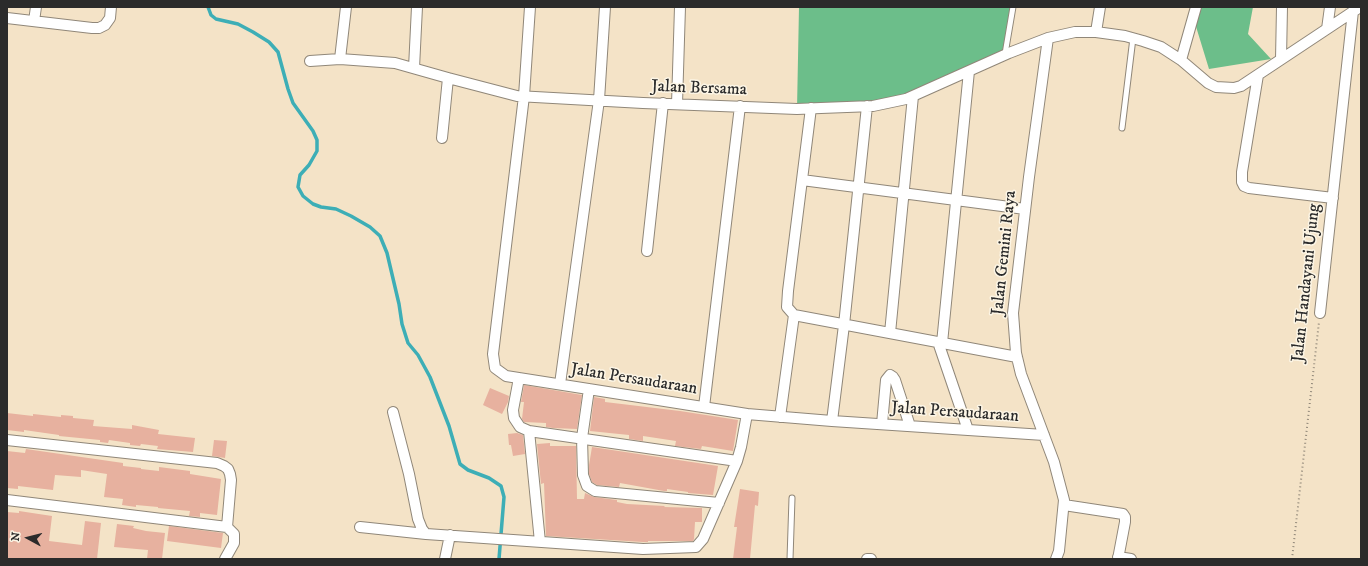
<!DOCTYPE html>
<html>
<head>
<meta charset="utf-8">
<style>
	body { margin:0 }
	#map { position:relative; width:1368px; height:566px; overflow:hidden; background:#f4e3c7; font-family:"IM FELL DW Pica",serif }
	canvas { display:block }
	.frame { position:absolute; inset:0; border:8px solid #2b2b2b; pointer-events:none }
	.north { position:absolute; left:8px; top:518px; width:40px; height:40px; -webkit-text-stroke:3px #fcf5e5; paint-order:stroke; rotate:277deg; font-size:11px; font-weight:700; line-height:16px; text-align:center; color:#2b2b2b }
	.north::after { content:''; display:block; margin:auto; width:14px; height:18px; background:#2b2b2b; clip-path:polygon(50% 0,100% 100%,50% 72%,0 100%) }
</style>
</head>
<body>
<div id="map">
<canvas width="1368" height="566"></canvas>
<div class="frame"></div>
<div class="north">N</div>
</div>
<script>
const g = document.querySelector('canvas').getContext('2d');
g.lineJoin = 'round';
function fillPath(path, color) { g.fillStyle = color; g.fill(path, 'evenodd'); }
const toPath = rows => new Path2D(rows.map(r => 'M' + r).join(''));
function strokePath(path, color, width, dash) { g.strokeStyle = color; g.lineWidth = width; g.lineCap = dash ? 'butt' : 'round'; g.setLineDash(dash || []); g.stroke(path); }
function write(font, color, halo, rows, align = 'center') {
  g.font = font + ' "IM FELL DW Pica",serif'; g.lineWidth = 3; g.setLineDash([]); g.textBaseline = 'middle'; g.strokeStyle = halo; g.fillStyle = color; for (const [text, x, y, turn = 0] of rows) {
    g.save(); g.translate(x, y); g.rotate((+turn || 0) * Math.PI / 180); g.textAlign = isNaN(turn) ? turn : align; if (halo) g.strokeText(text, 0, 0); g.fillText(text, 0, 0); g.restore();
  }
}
fillPath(toPath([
	[799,7,1013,7,1005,54,906,99,797,109],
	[1190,7,1253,7,1248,34,1271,59,1209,69]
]), '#6cbe8a');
strokePath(toPath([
	[208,7,211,15,216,19,238,24,253,32,269,42,278,52,288,89,293,103,313,131,317,140,317,151,309,165,300,175,298,187,303,196,313,204,321,207,336,209,351,216,370,227,380,236,387,253,399,304,402,324,408,343,418,355,430,377,449,426,460,464,468,470,489,478,501,486,504,497,499,559]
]), '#3daeb6', 3.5);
fillPath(toPath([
	[524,385,582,395,577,429,553,428,546,427,546,423,524,422,522,419,524,402,521,402],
	[490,388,509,396,508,402,502,414,483,405],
	[594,397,605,399,605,402,680,411,738,420,733,451,702,446,701,449,675,446,676,441,643,436,643,441,629,439,629,435,590,431],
	[7,413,33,416,33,414,61,417,61,415,73,416,73,418,94,420,93,426,132,429,132,425,159,430,158,434,195,438,193,452,157,449,158,446,141,444,140,446,130,445,130,443,109,440,108,443,100,442,100,440,59,436,59,435,24,430,24,432,7,430],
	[517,433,523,435,525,454,513,456,511,445,509,445,508,434],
	[214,440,227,441,225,458,212,456],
	[550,443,550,446,576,446,577,499,584,499,585,493,594,497,617,500,617,502,627,504,665,506,664,507,702,508,702,522,695,522,694,539,693,541,648,541,648,542,643,542,546,536,544,483,541,484,537,444],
	[592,447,718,466,713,495,688,493,688,492,667,489,667,491,664,491,620,483,619,487,597,485,592,482,589,474,589,465],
	[26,449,123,463,123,466,141,468,141,469,159,471,159,467,190,471,190,474,221,479,217,515,200,513,200,517,189,516,190,511,158,508,158,507,136,505,136,507,122,505,123,499,104,497,107,474,81,470,81,477,55,475,53,490,18,486,18,489,7,488,7,451,25,453],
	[740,489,759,492,758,506,755,505,750,559,733,559,737,527,734,527],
	[19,511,52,516,49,541,82,545,85,521,101,523,97,559,7,559,7,512,19,513],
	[117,524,134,526,133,528,146,531,165,533,162,559,147,559,148,550,114,547],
	[169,526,223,533,221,548,167,541]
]), '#e7b19f');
const service = toPath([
	[1005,54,1013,7],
	[1122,128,1133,38],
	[790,559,792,498]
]);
const minor = toPath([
	[530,7,524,96,493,354,495,368,506,376,747,414,832,421,1044,435],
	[7,18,92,28,99,28,105,25,110,18,111,7],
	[34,21,36,7],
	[1327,29,1330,7],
	[1096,32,1100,7],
	[1048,38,1029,177,1013,313,1016,353,1021,374,1054,462,1064,500,1059,551,1056,559],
	[340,59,346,7],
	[1281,59,1282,7],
	[1181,60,1196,7],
	[310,61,340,59,395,63,448,78,517,96,643,103,797,109,821,108,873,106,906,99,1009,53,1048,38,1075,32,1096,32,1125,36,1143,41,1161,47,1181,60,1208,83,1216,87,1234,88,1241,86,1360,7],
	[414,68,417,7],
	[1258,75,1242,172,1242,182,1244,186,1249,188,1333,198],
	[677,104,680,7],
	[442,138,448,78],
	[802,180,1025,209],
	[647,251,663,103],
	[1320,313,1353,11],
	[794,315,787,307,788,291,811,108],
	[890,333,913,96],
	[938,342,968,430],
	[942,343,969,71],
	[519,378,513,410,514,418,520,427,529,431,737,461],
	[560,384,599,100,605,7],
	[589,389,582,438,583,475,587,486,595,491,719,503],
	[704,407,740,106],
	[393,412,409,474,418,519,422,529,426,534],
	[780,417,794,315,1017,357],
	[832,421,844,325,867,106],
	[882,424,886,380,890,375,893,377,895,380,910,426],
	[529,431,540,542],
	[7,440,217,463,224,466,228,469,230,474,231,480,227,527,234,534,234,543,225,559],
	[7,500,227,527],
	[1064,505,1123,514,1125,517,1125,522,1118,559],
	[360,527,426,534,643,549,696,547,703,539,737,461,741,447,747,414],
	[1118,557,1131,559],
	[445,559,450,535],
	[867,559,871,559]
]);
strokePath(service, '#908779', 7);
strokePath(minor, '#908779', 12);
strokePath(toPath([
	[1292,559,1319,322]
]), '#908779', 2, [1, 3]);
strokePath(service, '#fff', 5);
strokePath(minor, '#fff', 10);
write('17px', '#2b2b2b', '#fcf5e5', [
	["Jalan Bersama",699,89,2],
	["Jalan Gemini Raya",1005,253,-84],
	["Jalan Handayani Ujung",1307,283,-84],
	["Jalan Persaudaraan",634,380,9],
	["Jalan Persaudaraan",955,413,4]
]);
</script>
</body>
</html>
